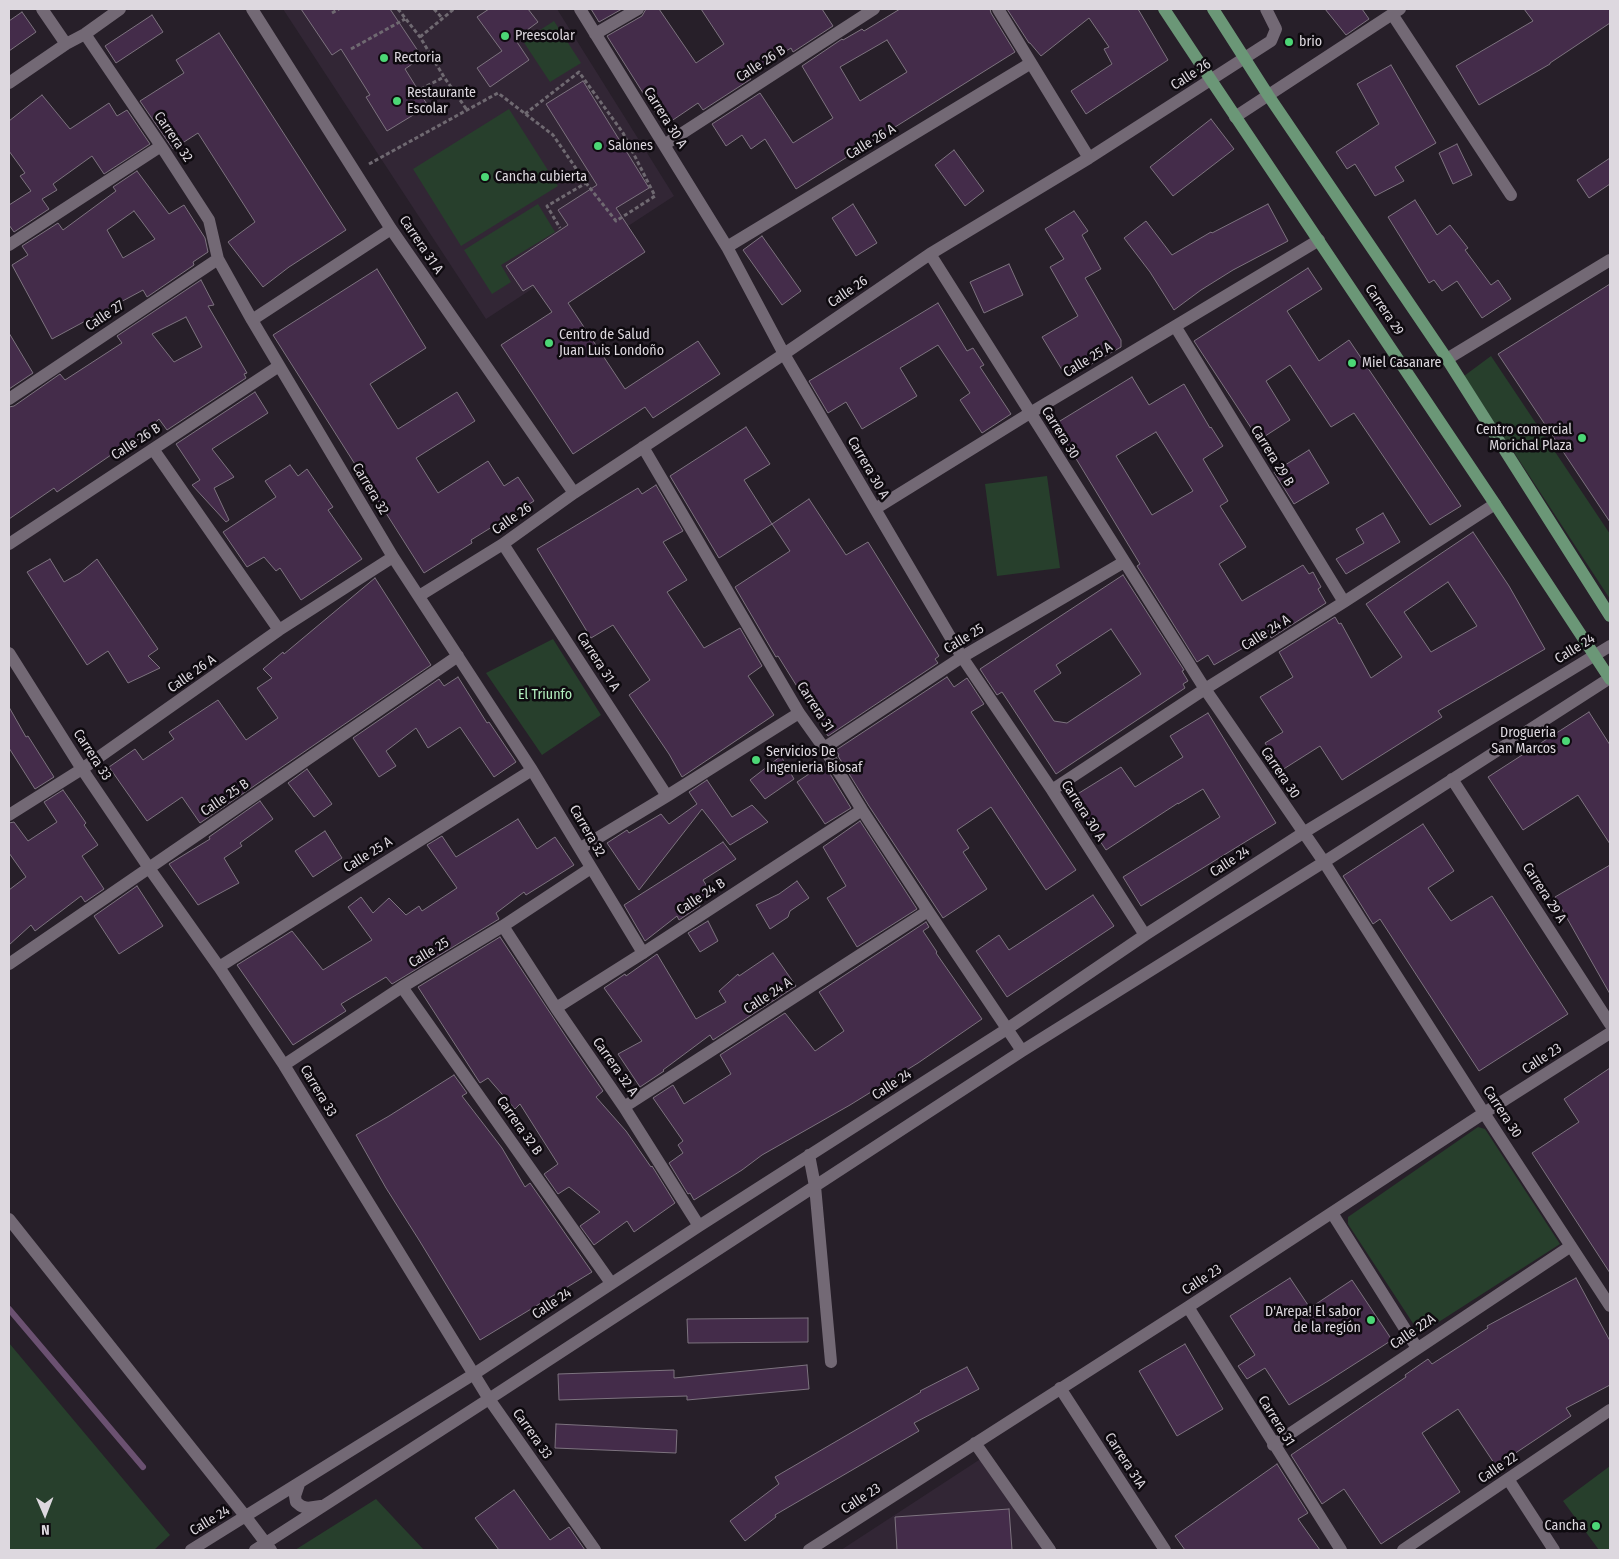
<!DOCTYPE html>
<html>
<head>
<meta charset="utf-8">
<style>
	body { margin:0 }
	#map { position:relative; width:1619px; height:1559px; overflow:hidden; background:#271f29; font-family:"Fira Sans Condensed",sans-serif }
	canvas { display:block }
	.frame { position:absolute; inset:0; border:10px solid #ddd8df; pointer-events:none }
	.north { position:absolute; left:20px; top:1489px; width:50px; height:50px; -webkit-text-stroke:4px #0e0a0f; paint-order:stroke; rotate:179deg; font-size:14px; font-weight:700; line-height:20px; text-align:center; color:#ddd8df }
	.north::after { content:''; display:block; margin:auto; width:18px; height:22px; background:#ddd8df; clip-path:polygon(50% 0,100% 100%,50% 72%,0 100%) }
</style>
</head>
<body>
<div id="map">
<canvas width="1619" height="1559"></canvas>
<div class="frame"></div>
<div class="north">N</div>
</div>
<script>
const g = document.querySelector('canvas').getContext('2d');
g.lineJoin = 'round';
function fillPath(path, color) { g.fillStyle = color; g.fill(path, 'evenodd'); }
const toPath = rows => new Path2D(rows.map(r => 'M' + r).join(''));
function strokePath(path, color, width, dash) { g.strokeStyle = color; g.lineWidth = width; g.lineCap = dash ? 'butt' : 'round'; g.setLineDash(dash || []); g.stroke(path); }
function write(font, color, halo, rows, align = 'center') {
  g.font = font + ' "Fira Sans Condensed",sans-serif'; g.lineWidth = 5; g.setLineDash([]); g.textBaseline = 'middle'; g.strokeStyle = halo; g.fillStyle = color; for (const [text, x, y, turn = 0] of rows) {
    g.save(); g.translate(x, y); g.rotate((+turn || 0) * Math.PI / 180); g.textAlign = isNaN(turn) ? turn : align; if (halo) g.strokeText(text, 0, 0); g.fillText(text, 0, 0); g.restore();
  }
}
fillPath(toPath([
	[283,9,557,9,674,196,486,319],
	[982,1458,1043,1550,841,1550]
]), '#322635');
fillPath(toPath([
	[554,21,581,63,550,82,523,41],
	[509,109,558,186,461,246,413,169],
	[538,204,555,232,501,265,511,282,492,294,464,250],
	[1491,356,1610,534,1610,599,1464,376],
	[1047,476,1060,568,997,576,985,484],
	[553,639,601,715,542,755,486,673],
	[1478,1127,1485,1129,1560,1244,1420,1334,1348,1224,1348,1217],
	[9,1343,170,1535,154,1550,9,1550],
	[1610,1466,1610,1550,1599,1550,1563,1501],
	[376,1499,424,1550,295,1550]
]), '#273f2c');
strokePath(toPath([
	[9,1309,143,1467]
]), '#6b5171', 6);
const building = toPath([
	[301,9,390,9,422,57,405,69,428,106,387,131,366,97,370,95,341,49,332,55,301,9],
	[489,9,528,9,538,22,515,39,529,60,490,87,477,68,502,51,477,17,489,9],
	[591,9,622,9,599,22,591,9],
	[646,9,659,9,696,63,724,44,701,9,822,9,833,26,793,52,791,48,748,75,751,79,703,110,698,103,664,126,607,36,642,16,646,9],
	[900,9,990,9,991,13,1015,52,796,189,765,139,751,149,742,135,726,146,712,124,760,93,793,143,833,118,802,66,842,39,843,40,862,29,864,31,900,9],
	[887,40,907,72,860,101,840,67,887,40],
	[1007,9,1138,9,1168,60,1086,114,1071,91,1112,64,1104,49,1109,47,1089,18,1041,56,1030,43,1029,43,1007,9],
	[1325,9,1362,9,1369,19,1346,35,1325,9],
	[1524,9,1610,9,1610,23,1550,63,1550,64,1479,105,1456,66,1533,21,1524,9],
	[22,12,36,32,9,51,9,21,22,12],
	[152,15,163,32,116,63,105,46,152,15],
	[219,33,346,230,289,267,263,287,228,242,255,222,198,133,173,149,140,101,184,73,176,60,219,33],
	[1391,65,1436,143,1395,167,1404,181,1375,196,1355,164,1347,169,1336,152,1379,124,1357,84,1391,65],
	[583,81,649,188,616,208,645,252,568,303,625,389,698,341,720,374,653,418,645,407,573,454,501,345,552,312,533,285,523,291,506,266,568,225,558,210,597,185,546,104,583,81],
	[42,95,70,129,109,103,117,116,127,110,150,144,104,174,92,156,53,184,57,190,42,199,49,209,14,232,9,225,9,205,31,191,20,176,25,173,9,151,9,121,42,95],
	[1211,119,1234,149,1173,196,1150,167,1211,119],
	[1457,144,1472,175,1453,184,1439,153,1457,144],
	[954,150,984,191,965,206,935,165,954,150],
	[1610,158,1610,184,1589,198,1577,180,1610,158],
	[137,171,169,214,184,205,205,238,208,252,193,262,194,265,147,297,143,290,52,339,12,265,28,255,22,246,58,223,63,230,116,191,113,187,137,171],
	[134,211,155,239,123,258,107,230,134,211],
	[1415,200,1437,235,1450,225,1468,248,1465,250,1491,285,1498,280,1511,299,1482,318,1457,281,1442,291,1434,280,1429,283,1388,217,1415,200],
	[853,204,877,243,856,256,832,218,853,204],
	[1268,204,1288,241,1233,270,1201,290,1174,310,1150,272,1124,238,1146,221,1172,255,1211,232,1212,233,1268,204],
	[1074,211,1088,231,1082,235,1101,269,1085,278,1121,340,1121,347,1067,378,1042,337,1078,316,1050,267,1064,259,1045,229,1074,211],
	[762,236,801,291,782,305,743,250,762,236],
	[1009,264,1023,295,984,313,970,282,1009,264],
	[1308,268,1322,289,1287,311,1319,361,1349,340,1461,506,1430,525,1354,413,1331,427,1290,365,1266,381,1290,420,1259,440,1194,341,1308,268],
	[377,269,426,348,370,384,398,429,457,392,475,421,416,458,438,493,488,461,504,486,518,477,534,501,471,540,472,543,424,573,273,335,377,269],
	[201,280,214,305,208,306,247,373,244,374,246,378,167,430,159,419,129,448,127,444,57,492,54,488,9,519,9,407,14,406,60,374,65,380,122,343,117,336,201,280],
	[186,317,202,347,174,362,152,334,186,317],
	[1610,284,1610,522,1498,354,1610,284],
	[938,303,967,351,973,348,984,365,980,367,1011,414,982,433,960,400,970,393,938,345,900,368,917,396,862,429,846,402,828,413,809,381,938,303],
	[9,333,33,373,9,389,9,333],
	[1132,377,1149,405,1184,384,1210,428,1211,427,1223,446,1203,459,1228,501,1220,506,1246,547,1219,564,1242,601,1303,565,1309,574,1313,572,1321,587,1318,589,1326,603,1271,638,1269,633,1214,665,1208,655,1197,662,1137,566,1140,564,1055,424,1132,377],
	[1156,432,1193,491,1152,515,1116,456,1156,432],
	[255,392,268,413,212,449,234,477,214,488,229,520,226,522,192,485,200,480,176,444,255,392],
	[746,427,770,464,744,480,772,524,719,558,670,476,746,427],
	[1309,450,1329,483,1294,504,1274,472,1309,450],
	[290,465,298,476,307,469,333,507,328,510,362,559,301,600,280,568,276,571,264,557,247,567,223,532,276,497,265,481,290,465],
	[656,485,683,531,663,542,687,580,667,592,704,648,740,628,762,666,748,676,774,715,682,777,669,754,629,695,650,680,613,625,591,638,537,549,638,488,642,494,656,485],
	[809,499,846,555,868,542,939,656,935,659,938,663,828,736,778,656,776,657,735,587,790,551,772,524,809,499],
	[1383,513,1400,542,1346,574,1336,559,1364,543,1356,529,1383,513],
	[1473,532,1509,586,1545,649,1438,711,1442,717,1342,780,1320,746,1282,770,1265,743,1283,732,1260,697,1293,677,1279,652,1335,617,1339,624,1341,623,1371,678,1402,657,1366,604,1473,532],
	[1448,582,1477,626,1431,652,1404,612,1448,582],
	[50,559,64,582,80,573,97,559,158,649,148,656,160,668,128,683,108,651,87,665,27,572,50,559],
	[1123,575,1184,670,1182,671,1188,681,1183,684,1185,688,1056,774,1002,692,997,695,980,669,1123,575],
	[1111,629,1141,674,1067,723,1054,721,1034,691,1061,673,1056,665,1111,629],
	[375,578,431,665,200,823,182,797,147,821,109,767,135,749,143,760,174,739,169,732,218,700,246,740,278,718,257,688,272,678,263,669,283,652,284,654,375,578],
	[458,677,487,723,489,722,516,762,494,777,460,727,428,748,416,728,386,751,396,766,379,777,353,738,439,679,444,686,458,677],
	[947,677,954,687,967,678,984,704,971,712,1076,870,1046,890,991,807,957,830,969,848,963,852,987,889,943,918,869,806,838,756,839,755,836,750,947,677],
	[9,707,26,737,28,736,54,777,35,789,9,748,9,707],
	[1589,712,1610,745,1610,844,1578,795,1523,830,1488,777,1589,712],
	[1208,713,1276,823,1141,906,1123,877,1220,817,1203,789,1178,804,1178,803,1106,850,1071,798,1121,767,1135,787,1183,757,1170,736,1208,713],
	[781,756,794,779,765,799,750,780,781,756],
	[824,764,851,808,825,824,797,782,824,764],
	[307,769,332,804,314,817,288,783,307,769],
	[707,780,732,817,752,805,768,822,730,845,702,809,639,890,607,843,627,830,629,833,661,814,669,824,697,804,689,792,707,780],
	[63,790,86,823,84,825,98,845,82,856,104,889,85,902,81,896,35,931,31,925,9,945,9,890,26,877,9,853,9,823,14,822,28,841,57,822,44,802,63,790],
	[260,801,273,819,240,843,242,846,224,858,239,883,198,905,169,864,210,839,209,837,260,801],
	[518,819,537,849,555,837,574,865,526,895,524,892,496,913,499,919,392,984,386,977,341,1004,346,1011,293,1045,237,965,292,931,323,970,372,940,348,907,361,897,373,913,389,898,406,915,419,906,422,911,457,888,427,845,442,836,456,857,518,819],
	[860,821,917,909,857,947,827,898,846,886,823,847,860,821],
	[1423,824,1454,871,1428,888,1451,921,1492,896,1568,1014,1479,1071,1380,919,1373,924,1343,876,1423,824],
	[325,831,342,858,313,877,295,851,325,831],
	[723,842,736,859,703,880,712,894,698,902,700,906,679,920,677,916,645,941,624,905,723,842],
	[1610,865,1610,994,1555,897,1610,865],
	[797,881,809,898,790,911,788,917,770,929,756,905,779,894,797,881],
	[137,886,163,926,119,954,94,916,137,886],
	[1093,895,1114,926,1007,997,976,951,999,935,1009,950,1093,895],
	[708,921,718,941,700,952,688,933,708,921],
	[926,922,929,927,923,931,937,952,936,953,982,1019,918,1063,850,1105,762,1155,742,1170,694,1200,690,1193,688,1194,669,1163,683,1153,678,1145,683,1141,653,1098,673,1085,684,1104,731,1074,720,1055,785,1013,815,1051,844,1031,819,992,926,922],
	[500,937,572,1046,603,1091,596,1097,626,1131,651,1167,652,1166,675,1203,634,1232,627,1221,594,1245,580,1226,600,1212,569,1187,558,1194,544,1174,558,1164,520,1104,515,1109,488,1078,480,1083,418,987,500,937],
	[773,953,796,986,713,1040,710,1035,663,1070,664,1071,640,1087,618,1054,642,1041,604,988,625,974,626,976,657,954,696,1019,726,1002,719,991,738,974,739,976,773,953],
	[1610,1068,1610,1273,1532,1153,1579,1122,1564,1099,1610,1068],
	[454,1075,467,1093,462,1096,502,1148,525,1187,530,1183,592,1272,480,1340,419,1240,386,1188,356,1135,389,1116,454,1075],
	[1290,1278,1310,1308,1352,1280,1392,1340,1328,1381,1289,1405,1265,1368,1247,1379,1238,1366,1255,1355,1230,1316,1290,1278],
	[1576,1278,1610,1341,1610,1385,1566,1408,1571,1416,1496,1466,1458,1409,1422,1433,1460,1492,1381,1544,1344,1489,1322,1504,1291,1455,1406,1377,1405,1375,1428,1359,1432,1364,1488,1328,1487,1326,1576,1278],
	[808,1318,808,1342,688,1343,687,1319,808,1318],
	[1185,1344,1223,1409,1177,1436,1139,1371,1185,1344],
	[807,1365,809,1389,687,1400,687,1396,559,1400,558,1374,674,1370,674,1378,807,1365],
	[967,1367,979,1389,914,1423,919,1431,775,1515,776,1517,745,1541,730,1521,779,1484,775,1477,921,1392,920,1391,967,1367],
	[556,1424,677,1430,676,1453,555,1448,556,1424],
	[1277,1464,1308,1513,1298,1519,1320,1550,1185,1550,1175,1536,1277,1464],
	[514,1490,550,1540,569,1527,585,1550,499,1550,475,1518,514,1490],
	[1009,1509,1012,1550,897,1550,895,1517,1009,1509]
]);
fillPath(building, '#442c4a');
strokePath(building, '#7d737f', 1);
strokePath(toPath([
	[398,9,420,37,444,77,467,110],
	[434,9,442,18],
	[332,13,339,9],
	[420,37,454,9],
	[351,49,405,19],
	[421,89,444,77],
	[525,114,579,72,623,133,655,196,616,221,586,183],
	[369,164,498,93,553,135,586,183,547,206,560,228]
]), '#6f6971', 3, [4, 2.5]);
strokePath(toPath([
	[42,9,66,44],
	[252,9,391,229,574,493],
	[580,9,727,247,784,354,962,657,1052,790,1145,935],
	[998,9,1089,158],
	[1392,14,1511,195],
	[85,34,161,146,209,220,218,259,252,320,393,557,532,770,643,953],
	[595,34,638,9],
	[9,83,66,44,85,34,120,9],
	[1235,117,1400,9],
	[664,145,874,9],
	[9,245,161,146],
	[727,247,1031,63],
	[930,254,1205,689,1324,862,1484,1113,1610,1306],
	[252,320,391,229],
	[1175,326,1344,602],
	[1447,359,1610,260],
	[9,399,218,259],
	[643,447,799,713,824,748,862,810,928,911,1022,1051],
	[153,449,279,630],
	[875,509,1030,413,1319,240],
	[9,544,279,366],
	[503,544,667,796],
	[419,596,503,544,574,493,784,354,930,254,1089,158,1271,41,1276,29,1266,9],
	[9,653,82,769,149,868,219,967,284,1065,489,1399,595,1550],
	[824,748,962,657,1124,562],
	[1452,779,1610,1024],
	[1052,790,1205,689,1344,602,1495,504],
	[9,815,82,769,279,630,393,557],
	[581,848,667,796,799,713],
	[503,926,556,1008,624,1107,699,1226],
	[9,964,458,656],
	[219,967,532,770],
	[402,987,611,1283],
	[556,1008,643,953,862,810],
	[284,1065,402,987,503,926,591,868],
	[624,1107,928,911],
	[809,1155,815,1186,831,1362],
	[1332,1213,1417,1348],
	[9,1219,246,1517,271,1550],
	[1188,1307,1341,1550],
	[1060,1388,1165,1550],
	[975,1443,1050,1550],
	[1273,1445,1571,1246],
	[1508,1479,1554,1550],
	[299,1484,295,1496,296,1502,301,1506,307,1508,321,1506],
	[191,1550,474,1374,699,1226,1007,1029,1145,935,1303,833,1610,646],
	[255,1550,489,1399,1022,1051,1324,862,1610,678],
	[809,1550,1188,1307,1484,1113,1610,1033],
	[1403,1550,1610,1410]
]), '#736975', 12);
strokePath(toPath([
	[1164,9,1211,80,1495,504,1610,679],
	[1213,9,1268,95,1447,359,1610,616]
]), '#6b9777', 12);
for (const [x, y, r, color] of [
	[505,36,5,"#4cd676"],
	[1289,42,5,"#4cd676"],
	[384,58,5,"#4cd676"],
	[397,101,5,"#4cd676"],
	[598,146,5,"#4cd676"],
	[485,177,5,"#4cd676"],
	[549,343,5,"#4cd676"],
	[1352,363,5,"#4cd676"],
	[1582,438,5,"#4cd676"],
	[1566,741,5,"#4cd676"],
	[756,760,5,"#4cd676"],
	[1371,1320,5,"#4cd676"],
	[1596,1526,5,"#4cd676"]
]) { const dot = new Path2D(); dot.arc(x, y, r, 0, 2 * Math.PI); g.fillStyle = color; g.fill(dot); strokePath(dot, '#0e0a0f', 2); }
write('14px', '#ddd8df', '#0e0a0f', [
	["Preescolar",515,36],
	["brio",1299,42],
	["Rectoria",394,58],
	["Restaurante",407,93],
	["Escolar",407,109],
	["Salones",608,146],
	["Cancha cubierta",495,177],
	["Centro de Salud",559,335],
	["Juan Luis Londoño",559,351],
	["Miel Casanare",1362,363],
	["Centro comercial",1572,430,"right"],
	["Morichal Plaza",1572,446,"right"],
	["Drogueria",1556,733,"right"],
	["San Marcos",1556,749,"right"],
	["Servicios De",766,752],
	["Ingenieria Biosaf",766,768],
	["D'Arepa! El sabor",1361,1312,"right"],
	["de la región",1361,1328,"right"],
	["Cancha",1586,1526,"right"]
], 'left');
write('14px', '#ddd8df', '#0e0a0f', [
	["Calle 26 B",761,64,-33],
	["Calle 26",1191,75,-33],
	["Carrera 30 A",665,118,58],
	["Carrera 32",173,137,56],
	["Calle 26 A",871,142,-31],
	["Carrera 31 A",421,245,56],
	["Calle 26",848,292,-34],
	["Carrera 29",1384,310,56],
	["Calle 27",105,316,-34],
	["Calle 25 A",1088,360,-31],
	["Carrera 30",1060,433,58],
	["Calle 26 B",136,442,-33],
	["Carrera 29 B",1272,456,58],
	["Carrera 30 A",868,468,60],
	["Carrera 32",370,489,59],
	["Calle 26",512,519,-35],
	["Calle 24 A",1266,633,-32],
	["Calle 25",964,639,-31],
	["Calle 24",1575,649,-31],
	["Carrera 31 A",598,662,57],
	["Calle 26 A",192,674,-35],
	["Carrera 31",815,707,57],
	["Carrera 33",92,755,57],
	["Carrera 30",1280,773,56],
	["Calle 25 B",225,798,-34],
	["Carrera 30 A",1083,811,57],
	["Carrera 32",587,831,60],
	["Calle 25 A",368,855,-32],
	["Calle 24",1230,862,-33],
	["Carrera 29 A",1544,893,57],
	["Calle 24 B",701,897,-33],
	["Calle 25",429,953,-31],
	["Calle 24 A",768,996,-33],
	["Calle 23",1542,1059,-33],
	["Carrera 32 A",615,1067,55],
	["Calle 24",892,1085,-33],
	["Carrera 33",318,1091,59],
	["Carrera 30",1502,1112,57],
	["Carrera 32 B",519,1126,55],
	["Calle 23",1202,1280,-33],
	["Calle 24",552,1304,-34],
	["Calle 22A",1413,1332,-34],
	["Carrera 31",1276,1421,58],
	["Carrera 33",532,1434,55],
	["Carrera 31A",1125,1461,57],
	["Calle 22",1498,1468,-34],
	["Calle 23",861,1499,-33],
	["Calle 24",210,1521,-31]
]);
write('14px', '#b2eebd', '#0e0a0f', [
	["El Triunfo",545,695]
]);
</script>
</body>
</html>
